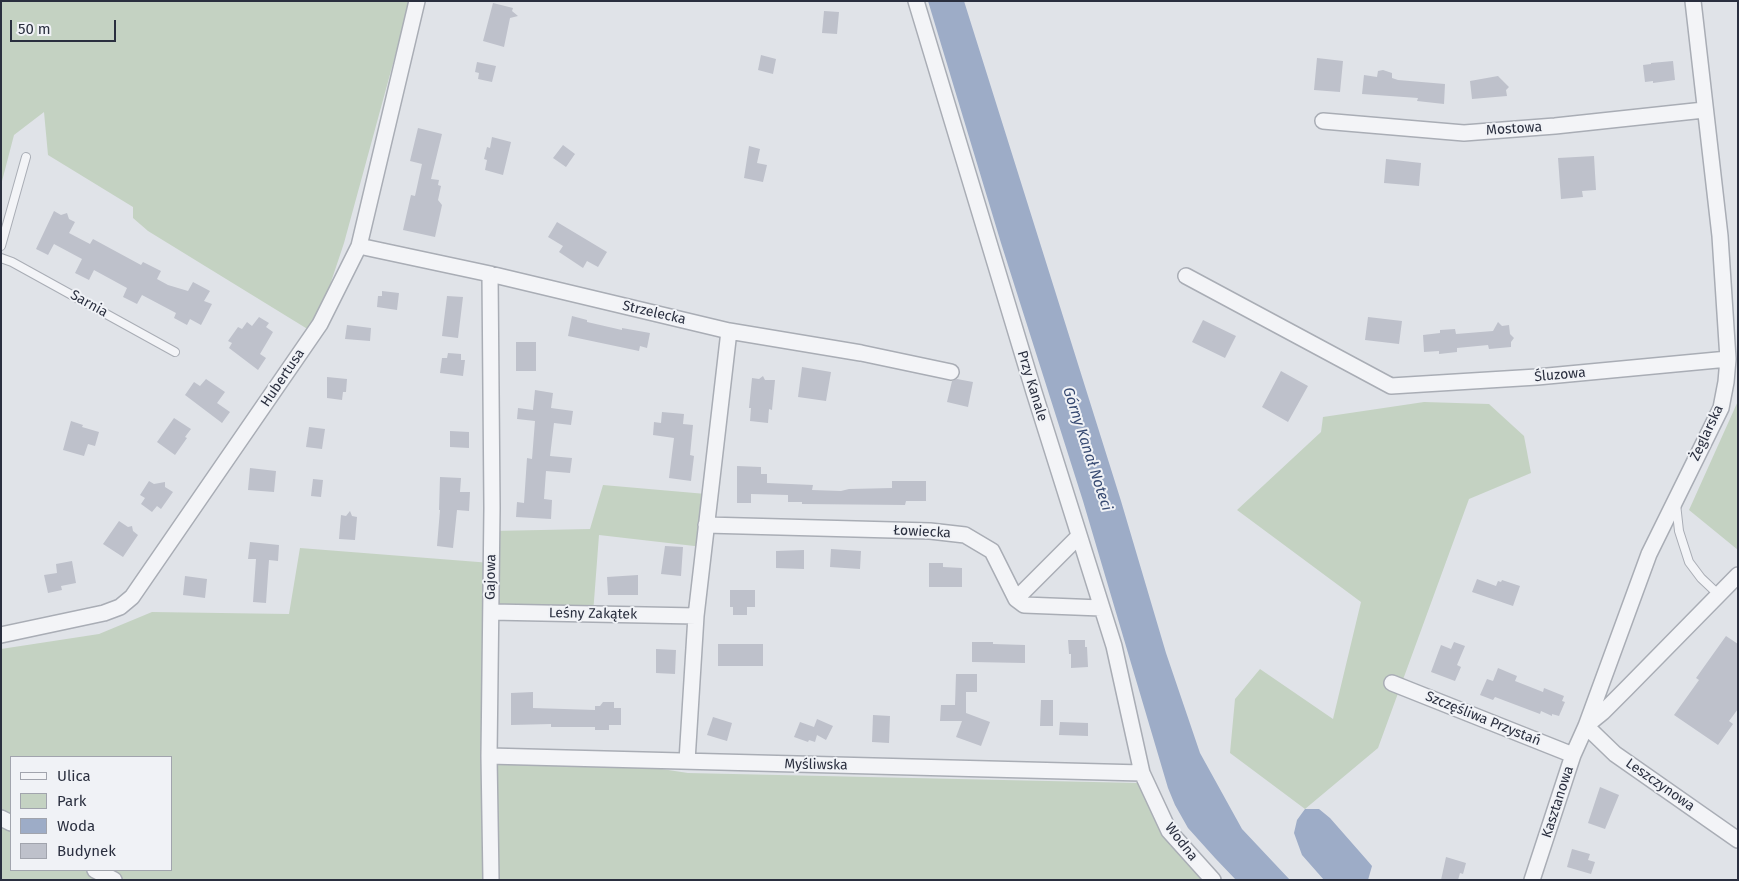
<!DOCTYPE html>
<html>
<head>
<meta charset="utf-8">
<style>
	body { margin:0 }
	#map { position:relative; width:1739px; height:881px; overflow:hidden; background:#e0e3e8; font-family:"Fira Sans",sans-serif }
	canvas { display:block }
	.frame { position:absolute; inset:0; border:2px solid #2a2f3f; pointer-events:none }
	.legend { position:absolute; left:10px; top:756px; width:162px; height:115px; box-sizing:border-box; background:#f0f2f6; border:1px solid #a1a4ad; margin:0; padding:6px 9px; list-style:none; font-size:15px; color:#2a2f3f }
	.legend li { display:flex; align-items:center; gap:10px; height:25px }
	.legend b { width:25px; border:1px solid #a1a4ad }
	.scale { position:absolute; left:10px; top:20px; width:106px; height:22px; box-sizing:border-box; border:2px solid #2a2f3f; border-top:0; padding-left:6px; font-size:15px; line-height:18px; white-space:nowrap; color:#2a2f3f; -webkit-text-stroke:4px #f0f2f6; paint-order:stroke }
</style>
</head>
<body>
<div id="map">
<canvas width="1739" height="881"></canvas>
<div class="frame"></div>
<ul class="legend">
<li><b style="height:6px;background:#f3f4f7"></b>Ulica</li>
<li><b style="height:14px;background:#c4d2c2"></b>Park</li>
<li><b style="height:14px;background:#9dacc7"></b>Woda</li>
<li><b style="height:14px;background:#bec1cb"></b>Budynek</li>
</ul>
<div class="scale">50 m</div>
</div>
<script>
const g = document.querySelector('canvas').getContext('2d');
g.lineJoin = 'round';
function fillPath(path, color) { g.fillStyle = color; g.fill(path, 'evenodd'); }
const toPath = rows => new Path2D(rows.map(r => 'M' + r).join(''));
function strokePath(path, color, width, dash) { g.strokeStyle = color; g.lineWidth = width; g.lineCap = dash ? 'butt' : 'round'; g.setLineDash(dash || []); g.stroke(path); }
function write(font, color, halo, rows, align = 'center') {
  g.font = font + ' "Fira Sans",sans-serif'; g.lineWidth = 4; g.setLineDash([]); g.textBaseline = 'middle'; g.strokeStyle = halo; g.fillStyle = color; for (const [text, x, y, turn = 0] of rows) {
    g.save(); g.translate(x, y); g.rotate((+turn || 0) * Math.PI / 180); g.textAlign = isNaN(turn) ? turn : align; if (halo) g.strokeText(text, 0, 0); g.fillText(text, 0, 0); g.restore();
  }
}
fillPath(toPath([
	[1,1,410,1,344,243,314,333,148,231,133,218,133,207,48,155,44,112,14,135,1,185],
	[1738,401,1738,550,1689,510],
	[1424,402,1489,404,1524,436,1531,473,1469,499,1378,748,1305,809,1230,753,1235,699,1260,669,1333,719,1361,602,1237,510,1321,432,1323,417],
	[603,485,706,494,703,547,599,535,593,614,491,612,485,760,596,759,688,773,1138,783,1162,834,1211,880,1,880,1,649,99,634,152,612,289,614,300,548,491,563,492,531,590,529],
	[11,757,171,757,171,870,11,870]
]), '#c4d2c2');
fillPath(toPath([
	[928,1,964,1,1121,501,1166,653,1200,753,1242,829,1290,880,1236,880,1215,858,1188,828,1175,805,1168,788,1083,501,1001,243],
	[1305,809,1319,809,1330,818,1366,859,1372,866,1368,880,1324,880,1302,855,1294,833,1297,820]
]), '#9dacc7');
fillPath(toPath([
	[493,3,513,8,512,11,518,16,510,18,504,47,483,41],
	[824,11,839,12,837,34,822,33],
	[761,55,776,59,773,74,758,70],
	[1317,58,1343,61,1340,92,1314,90],
	[1673,61,1675,80,1653,83,1653,81,1645,82,1643,65,1651,64,1651,63],
	[477,62,496,66,492,82,478,79,479,73,475,72],
	[1383,70,1392,73,1392,78,1398,80,1445,84,1444,104,1417,101,1418,98,1362,94,1364,75,1377,77,1378,71],
	[1498,76,1509,87,1506,90,1507,96,1472,99,1470,81],
	[418,128,442,134,431,179,439,180,438,185,441,186,438,200,442,205,435,237,403,230,411,195,415,196,422,164,410,161],
	[492,137,511,142,503,175,485,170,487,160,484,159,487,147,490,148],
	[563,145,575,154,566,167,553,158],
	[749,146,760,149,757,163,767,165,763,182,744,178],
	[1594,156,1596,190,1582,191,1583,197,1561,199,1558,158],
	[1386,159,1421,163,1419,186,1384,183],
	[54,211,61,215,67,213,69,219,75,222,69,233,90,244,93,239,141,265,143,262,161,271,157,279,168,285,188,291,193,282,210,291,204,301,212,304,201,325,190,319,187,325,174,318,176,313,142,295,137,304,123,297,127,288,94,270,89,280,75,273,82,259,54,244,48,255,36,249],
	[557,222,607,252,598,267,587,261,583,268,559,252,563,246,548,237],
	[382,291,399,293,397,310,377,307,378,296,382,296],
	[447,296,463,297,458,338,442,336],
	[572,316,587,320,587,322,622,330,622,328,650,333,647,348,640,346,639,351,568,336],
	[259,317,269,323,266,327,273,332,260,354,266,358,258,370,229,348,232,343,228,341,238,327,242,329,247,322,252,326],
	[1368,317,1402,321,1399,344,1365,340],
	[1203,320,1236,336,1225,358,1192,342],
	[1498,322,1502,326,1509,325,1510,334,1514,338,1511,342,1511,347,1489,349,1488,345,1457,348,1457,352,1439,354,1439,351,1424,352,1423,335,1440,333,1440,330,1455,329,1456,334,1493,331],
	[347,325,371,328,370,341,345,339],
	[516,342,536,342,536,371,516,371],
	[448,353,461,354,461,360,465,360,463,376,440,373,442,358,447,358],
	[802,367,831,372,826,401,798,397],
	[1281,371,1308,386,1288,422,1262,407],
	[763,376,765,380,775,380,772,410,769,409,768,423,750,421,751,408,749,408,752,378,759,379],
	[327,377,347,379,346,392,343,392,342,400,327,398],
	[206,379,225,392,217,403,230,412,222,423,185,395,194,382,200,386],
	[957,379,973,382,968,407,947,402,952,381],
	[535,390,553,393,551,408,573,411,571,425,554,423,550,456,572,458,570,473,546,471,544,499,552,500,551,519,516,517,517,502,524,503,527,458,532,459,535,421,517,419,518,408,533,410],
	[662,412,684,414,683,424,693,425,690,455,694,456,691,481,669,478,674,438,653,435,654,422,661,423],
	[174,418,191,429,185,437,187,438,175,455,157,442],
	[71,421,83,425,82,427,99,432,95,446,88,444,84,456,63,450],
	[309,427,325,429,322,449,306,447],
	[450,431,469,432,469,448,450,447],
	[737,466,761,467,761,474,767,474,767,483,813,485,812,490,841,491,849,489,892,488,892,481,926,481,926,501,906,501,905,505,802,504,802,502,788,502,788,495,751,494,751,503,737,503],
	[250,468,276,471,274,492,248,490],
	[440,477,461,478,460,492,470,492,469,511,457,510,453,548,437,546,440,510,439,510],
	[313,479,323,480,321,497,311,496],
	[149,481,154,484,165,482,165,487,173,492,161,509,157,506,152,512,141,504,145,498,140,495],
	[350,511,352,516,357,517,355,540,339,539,341,515,346,516],
	[119,521,128,527,132,526,133,531,138,535,123,557,103,544],
	[250,542,279,545,278,561,269,560,266,603,253,602,256,559,248,559],
	[665,546,683,547,681,576,661,574],
	[831,549,861,551,860,569,830,567],
	[804,550,804,569,776,568,776,551],
	[72,561,76,583,61,586,62,590,48,593,44,575,57,573,56,564],
	[929,563,943,563,943,567,962,568,962,587,929,587],
	[638,575,638,595,608,595,607,577],
	[185,576,207,579,205,598,183,595],
	[1477,579,1496,586,1498,581,1501,582,1502,580,1520,586,1513,606,1472,592],
	[730,590,755,590,755,607,747,607,747,615,733,615,733,607,730,607],
	[1726,636,1738,644,1738,709,1729,721,1733,724,1718,745,1674,715,1699,680,1696,678],
	[1068,640,1085,640,1085,647,1087,647,1088,667,1071,668,1071,654,1069,654],
	[972,642,993,642,993,644,1025,645,1025,663,972,662],
	[1454,642,1465,646,1457,665,1461,667,1455,681,1431,672,1441,645,1451,649],
	[718,644,763,644,763,666,718,666],
	[656,649,676,650,675,674,656,673],
	[1498,668,1517,676,1515,681,1543,692,1544,688,1564,696,1562,701,1565,702,1559,716,1552,714,1552,716,1541,711,1540,714,1495,697,1493,700,1480,695,1487,679,1493,681],
	[956,674,977,674,977,692,966,692,966,713,990,722,981,746,956,737,962,721,940,721,941,705,955,705],
	[533,692,533,708,595,710,595,706,600,706,603,702,614,702,614,708,621,708,621,725,609,725,609,730,595,730,595,727,551,727,551,724,511,725,511,693],
	[1041,700,1053,700,1053,726,1040,726],
	[873,715,890,716,889,743,872,742],
	[713,717,732,723,727,741,707,735],
	[817,719,833,726,826,740,817,735,815,742,809,740,808,742,794,737,800,722,814,727],
	[1060,722,1088,723,1088,736,1059,735],
	[1600,787,1619,795,1605,829,1588,823],
	[1572,849,1590,854,1588,860,1595,862,1591,874,1567,867],
	[1446,857,1466,863,1463,874,1460,873,1458,880,1441,880]
]), '#bec1cb');
const service = toPath([
	[1,246,26,157],
	[1,258,12,262,175,352],
	[1676,504,1679,531,1689,562,1701,578,1719,595]
]);
const minor = toPath([
	[916,1,1034,392,1114,646,1142,773,1169,831,1213,880],
	[1323,121,1464,133,1555,126,1704,110],
	[359,246,490,274,729,331,861,353,951,372],
	[490,274,492,508,489,756,491,880],
	[1186,276,1391,386,1537,377,1728,359],
	[706,525,930,531,965,535,992,551,1016,599,1024,605,1101,608],
	[1016,599,1079,536],
	[491,612,696,616],
	[1,635,104,613,120,607,132,597,320,324,359,246,417,1],
	[1392,683,1573,755],
	[1587,725,1603,712,1626,689,1738,575],
	[1586,726,1615,754,1738,840],
	[489,756,1142,773],
	[687,761,696,616,729,331],
	[1,818,11,823],
	[95,870,114,880],
	[1532,880,1573,755,1586,726,1649,554,1721,408,1726,382,1728,359,1720,236,1693,1]
]);
strokePath(service, '#a9adb5', 10);
strokePath(minor, '#a9adb5', 18);
strokePath(service, '#f3f4f7', 8);
strokePath(minor, '#f3f4f7', 15);
write('14px', '#2a2f3f', '#f0f2f6', [
	["Mostowa",1514,129,-4],
	["Sarnia",89,304,29],
	["Strzelecka",654,313,13],
	["Śluzowa",1560,375,-5],
	["Hubertusa",283,378,-56],
	["Przy Kanale",1032,386,73],
	["Żeglarska",1707,433,-65],
	["Łowiecka",922,532,3],
	["Gajowa",491,577,-89],
	["Leśny Zakątek",593,614,1],
	["Szczęśliwa Przystań",1483,719,22],
	["Myśliwska",816,765,1],
	["Leszczynowa",1660,785,35],
	["Kasztanowa",1558,802,-72],
	["Wodna",1181,842,52]
]);
write('italic 15px', '#364971', '#f0f2f6', [
	["Górny Kanał Noteci",1087,449,72]
]);
</script>
</body>
</html>
